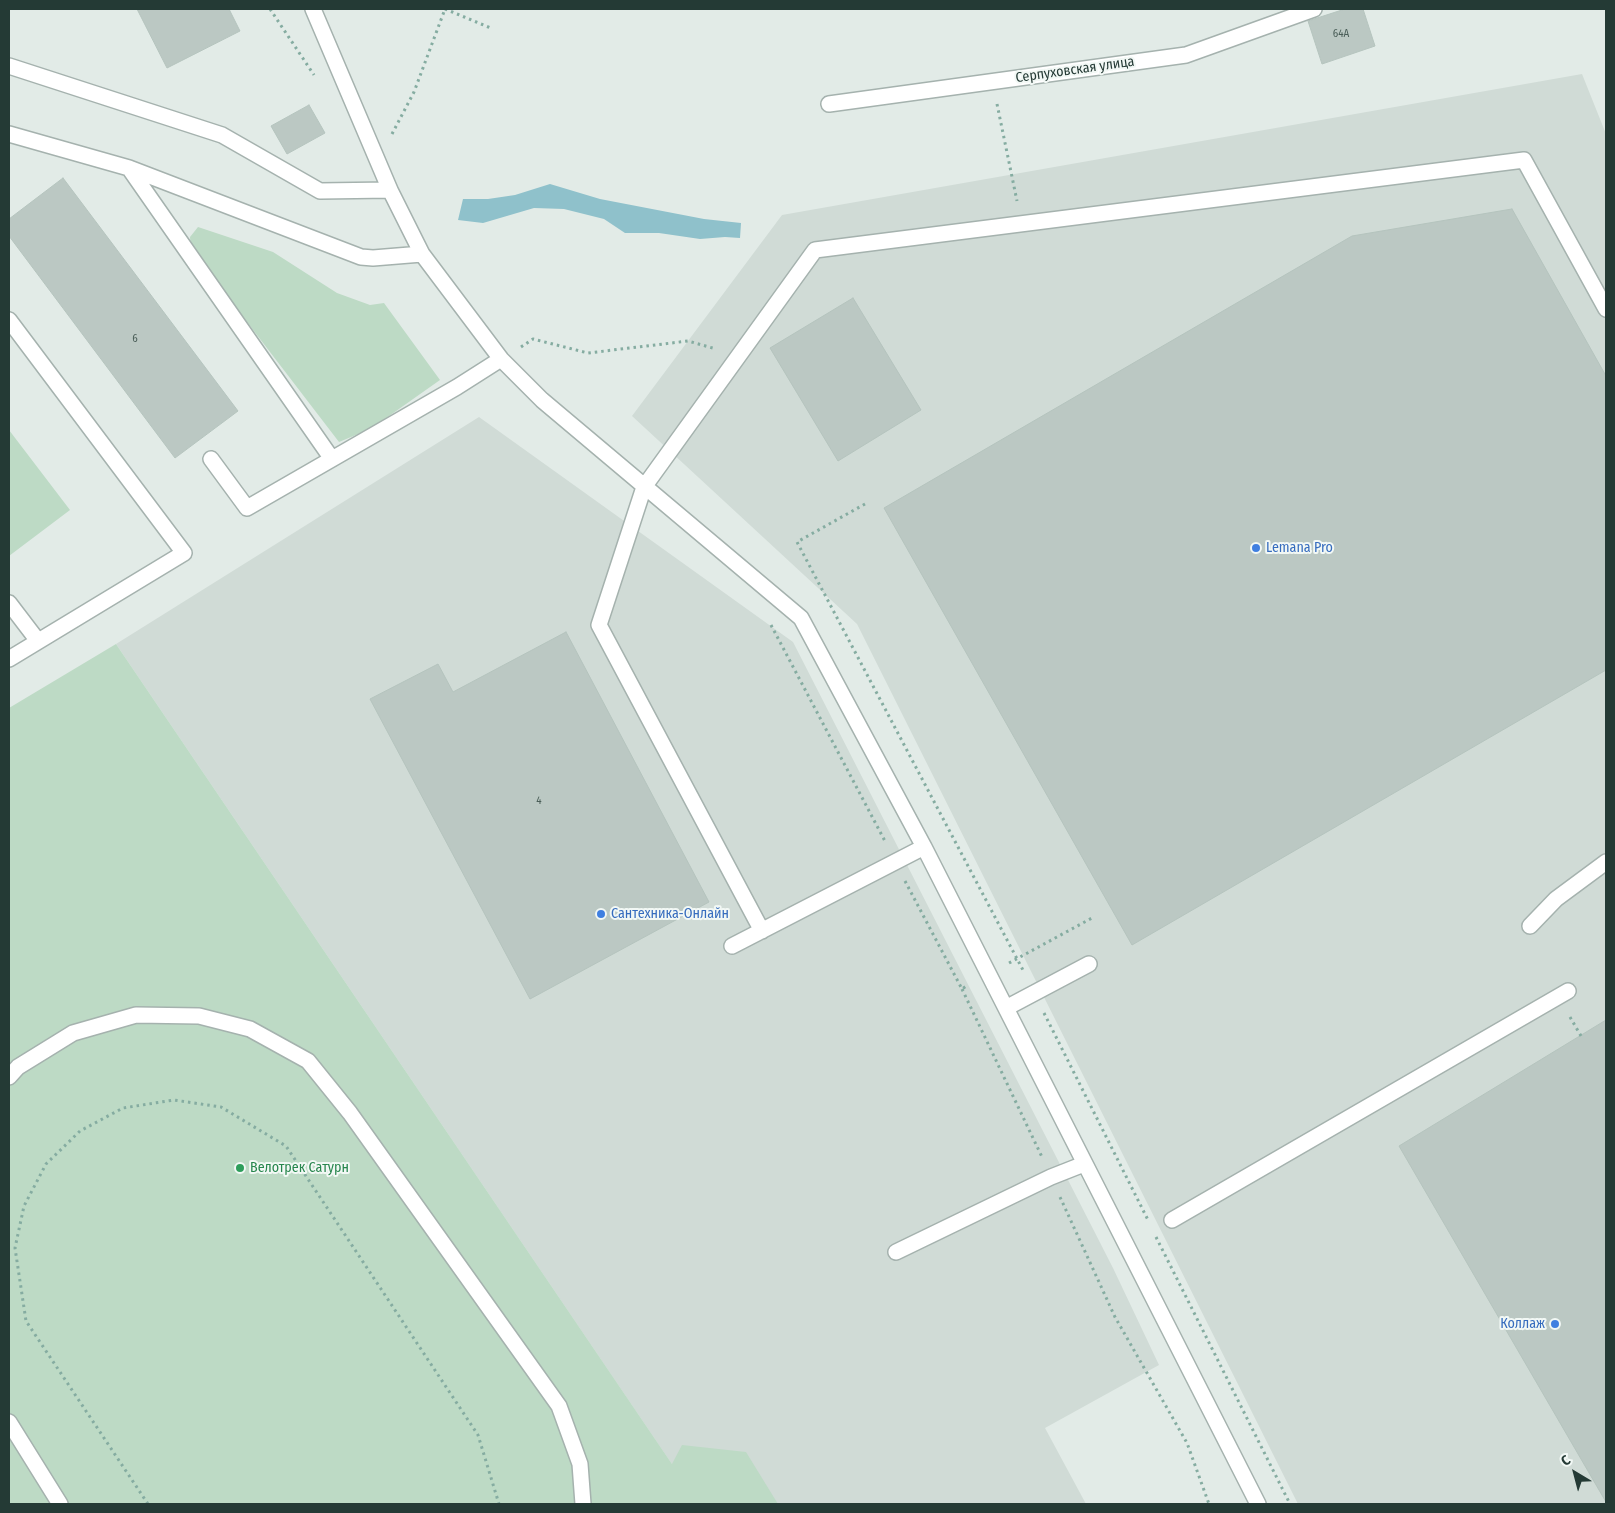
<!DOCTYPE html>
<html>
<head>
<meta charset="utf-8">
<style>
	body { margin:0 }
	#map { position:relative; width:1615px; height:1513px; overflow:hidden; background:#e2ebe7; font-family:"Fira Sans Condensed",sans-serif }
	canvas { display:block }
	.frame { position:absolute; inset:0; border:10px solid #243a35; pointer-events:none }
	.north { position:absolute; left:1550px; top:1448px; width:50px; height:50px; -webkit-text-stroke:4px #f2f8f5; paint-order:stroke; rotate:323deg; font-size:14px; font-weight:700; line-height:20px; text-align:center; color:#243a35 }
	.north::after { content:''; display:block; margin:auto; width:18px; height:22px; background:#243a35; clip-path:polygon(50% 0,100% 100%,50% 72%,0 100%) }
</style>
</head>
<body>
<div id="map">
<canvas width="1615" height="1513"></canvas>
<div class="frame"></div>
<div class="north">С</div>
</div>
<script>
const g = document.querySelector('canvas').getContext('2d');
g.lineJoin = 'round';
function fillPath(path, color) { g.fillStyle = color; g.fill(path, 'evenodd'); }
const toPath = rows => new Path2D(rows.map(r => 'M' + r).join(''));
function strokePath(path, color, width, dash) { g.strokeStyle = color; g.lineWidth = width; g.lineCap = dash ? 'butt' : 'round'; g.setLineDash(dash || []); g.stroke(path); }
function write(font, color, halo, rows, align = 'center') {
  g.font = font + ' "Fira Sans Condensed",sans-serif'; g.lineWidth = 4; g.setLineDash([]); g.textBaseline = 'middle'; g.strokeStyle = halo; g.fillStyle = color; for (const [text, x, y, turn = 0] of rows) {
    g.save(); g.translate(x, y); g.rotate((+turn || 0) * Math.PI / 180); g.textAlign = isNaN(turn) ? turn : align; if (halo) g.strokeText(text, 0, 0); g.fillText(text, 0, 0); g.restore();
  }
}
fillPath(toPath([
	[1582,74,1606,134,1606,1504,1298,1504,857,624,632,416,782,215],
	[479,417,793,642,1113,1268,1159,1365,1045,1428,1086,1504,699,1504,116,644]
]), '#d0dbd6');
fillPath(toPath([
	[198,227,273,252,337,293,370,305,384,303,440,380,389,416,363,432,339,442,191,249,190,237],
	[9,430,70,510,9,556],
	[116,644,672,1464,682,1445,746,1452,778,1504,9,1504,9,708]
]), '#bddac5');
fillPath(toPath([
	[550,184,600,199,704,219,741,223,740,238,725,237,700,239,659,233,625,233,604,219,564,209,534,208,483,223,458,220,463,199,488,199,515,195]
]), '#8fc1cb');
const building = toPath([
	[137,9,229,9,240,31,167,68,137,9],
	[1345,9,1363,9,1375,46,1322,64,1308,21,1345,9],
	[309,105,325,133,287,154,271,126,309,105],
	[63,178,238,411,175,458,9,236,9,219,63,178],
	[1512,209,1606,376,1606,670,1132,945,884,508,1352,236,1512,209],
	[853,298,921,410,838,461,770,348,853,298],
	[566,632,709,902,530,999,370,699,438,664,453,692,566,632],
	[1606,1020,1606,1502,1399,1146,1606,1020]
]);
fillPath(building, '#bbc8c3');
strokePath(building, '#b5c4be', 1);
const minor = toPath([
	[313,9,390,190,422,254,501,359,542,400,801,618,924,847,1258,1504],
	[9,66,222,135,320,191,390,190],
	[829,104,1186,55,1314,9],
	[9,134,129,168,361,257,373,258,422,254],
	[129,168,332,459],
	[9,320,184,553,9,659],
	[211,459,247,508,457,387,501,359],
	[9,603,38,641],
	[1530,926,1556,899,1606,862],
	[762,931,599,625,644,487,815,250,1524,160,1606,309],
	[732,946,924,847],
	[1006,1008,1089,964],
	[9,1077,18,1067,73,1033,136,1015,199,1016,250,1029,308,1061,350,1113,559,1406,580,1464,583,1504],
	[1172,1220,1568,991],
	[896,1252,1051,1177,1084,1164],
	[9,1422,60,1504]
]);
strokePath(minor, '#a5b2ae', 18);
strokePath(toPath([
	[270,9,314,75],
	[445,9,493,29],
	[997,104,1017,201],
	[392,134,414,92,445,9],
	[521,347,533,339,588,353,688,341,716,349],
	[865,504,797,542,1024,972],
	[771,625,886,843],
	[905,881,962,989,968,985],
	[1009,963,1092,918],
	[962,989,1042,1157],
	[1044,1013,1149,1222],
	[1570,1017,1581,1036],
	[1060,1197,1115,1317,1187,1443,1209,1504],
	[1156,1237,1290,1504],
	[148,1504,26,1321,15,1248,24,1206,46,1164,80,1131,123,1108,174,1100,221,1107,286,1146,478,1435,499,1504]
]), '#85aca1', 3, [2.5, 4]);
strokePath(minor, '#fff', 15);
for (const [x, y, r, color] of [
	[1256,548,5,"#3f7fe0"],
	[601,914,5,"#3f7fe0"],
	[240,1168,5,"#2e9e5b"],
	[1555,1324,5,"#3f7fe0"]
]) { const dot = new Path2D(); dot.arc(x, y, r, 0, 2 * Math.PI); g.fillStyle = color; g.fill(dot); strokePath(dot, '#f2f8f5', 2); }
write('11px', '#4a5e58', null, [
	["64А",1341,34],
	["6",135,339],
	["4",539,801]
]);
write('14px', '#243a35', '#f2f8f5', [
	["Серпуховская улица",1075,70,-8]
]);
write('14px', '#366cbe', '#f2f8f5', [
	["Lemana Pro",1266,548],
	["Сантехника-Онлайн",611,914],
	["Коллаж",1545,1324,"right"]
], 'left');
write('14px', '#27864d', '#f2f8f5', [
	["Велотрек Сатурн",250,1168]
], 'left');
</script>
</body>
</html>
